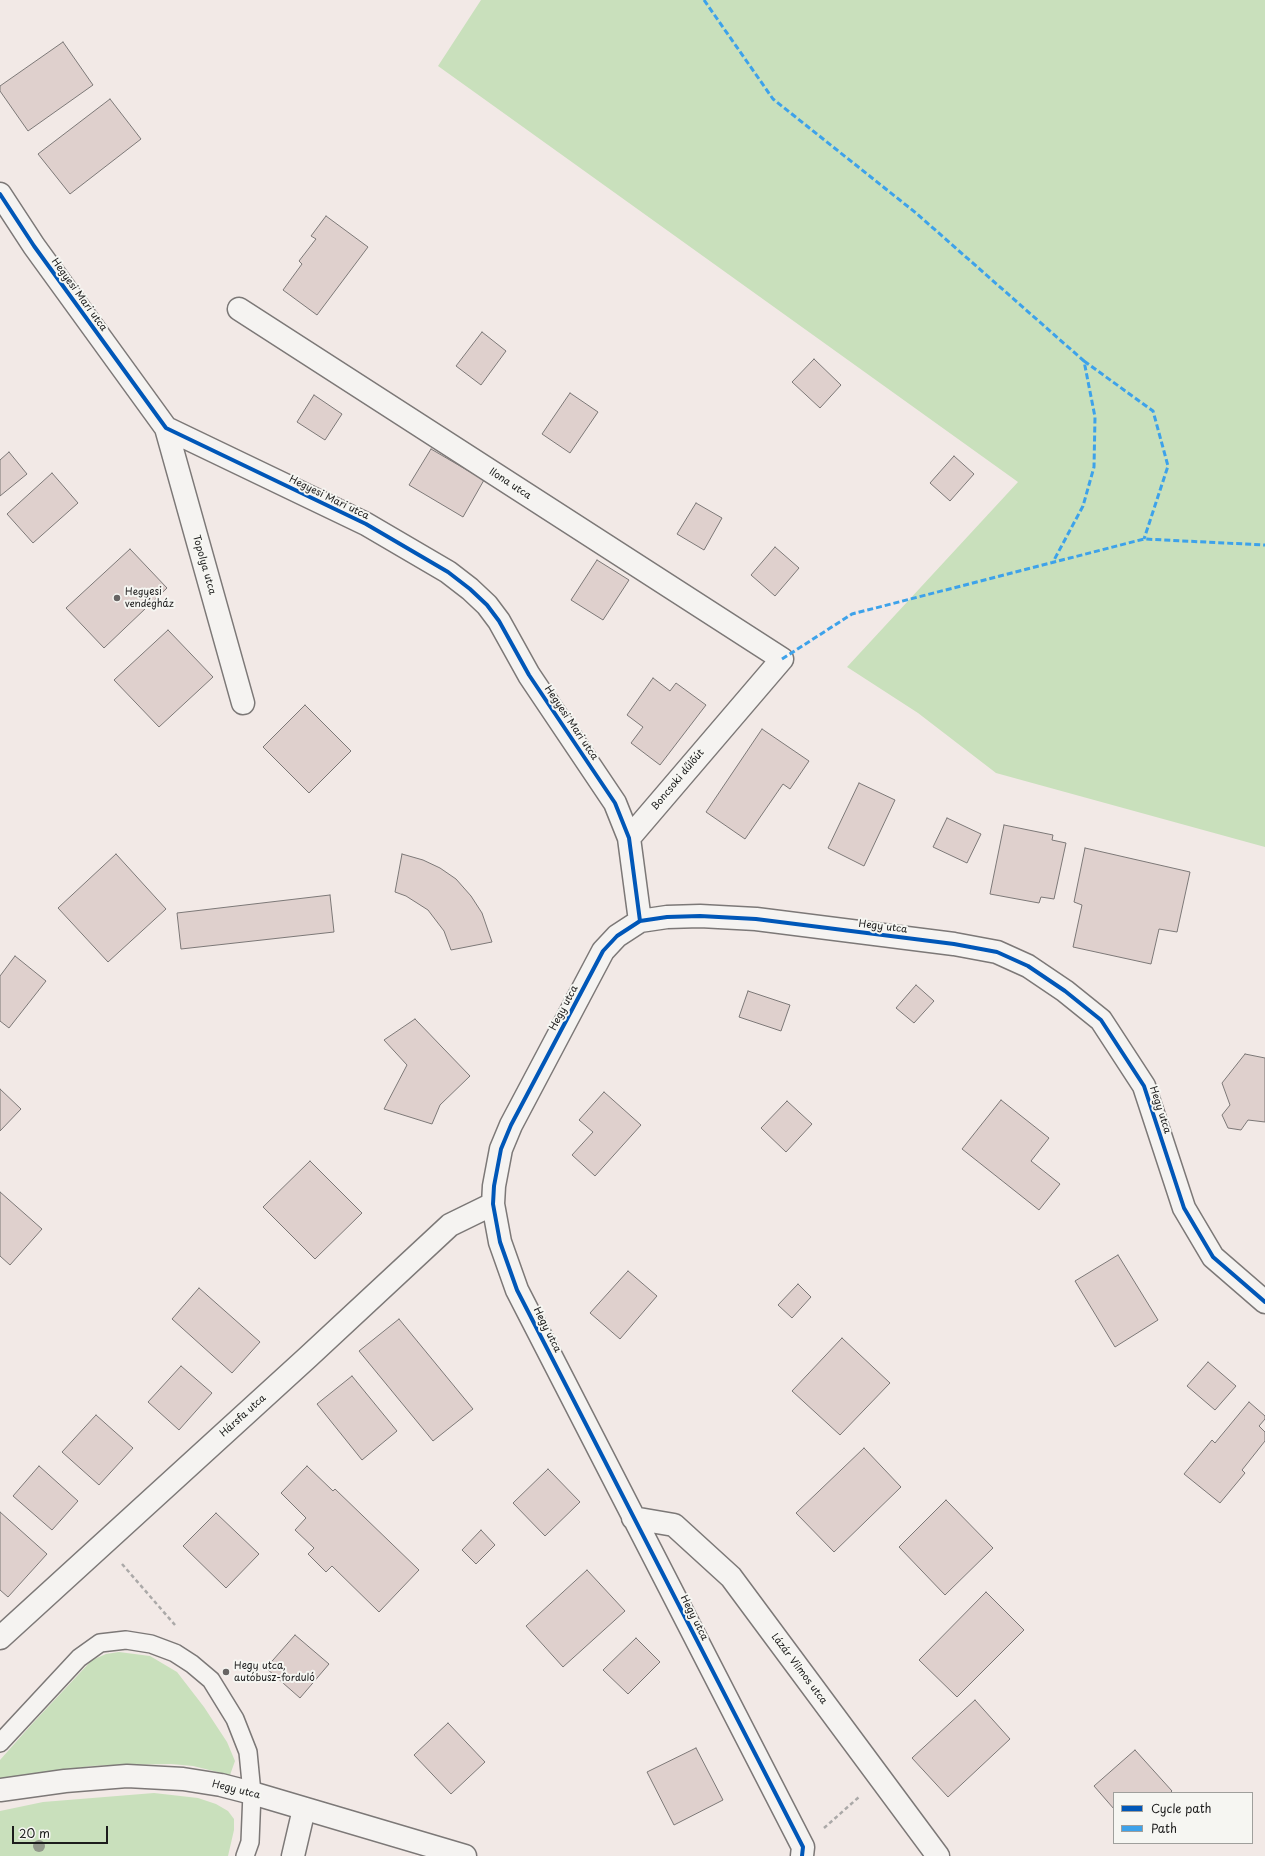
<!DOCTYPE html>
<html>
<head>
<meta charset="utf-8">
<style>
	body { margin:0 }
	#map { position:relative; width:1265px; height:1856px; overflow:hidden; background:#f2e9e6; font-family:"Playpen Sans",sans-serif }
	canvas { display:block }
	.legend { position:absolute; left:1113px; top:1792px; width:140px; height:52px; box-sizing:border-box; background:#f6f6f2; border:1px solid #9f9f9c; margin:0; padding:5px 7px; list-style:none; font-size:12px; color:#1c1c1c }
	.legend li { display:flex; align-items:center; gap:8px; height:20px }
	.legend b { width:20px; border:1px solid #9f9f9c }
	.scale { position:absolute; left:12px; top:1826px; width:96px; height:18px; box-sizing:border-box; border:2px solid #1c1c1c; border-top:0; padding-left:5px; font-size:12px; line-height:14px; white-space:nowrap; color:#1c1c1c; -webkit-text-stroke:3px #f6f6f2; paint-order:stroke }
</style>
</head>
<body>
<div id="map">
<canvas width="1265" height="1856"></canvas>
<ul class="legend">
<li><b style="height:5px;background:#0057b8"></b>Cycle path</li>
<li><b style="height:5px;background:#3da2ea"></b>Path</li>
</ul>
<div class="scale">20 m</div>
</div>
<script>
const g = document.querySelector('canvas').getContext('2d');
g.lineJoin = 'round';
function fillPath(path, color) { g.fillStyle = color; g.fill(path, 'evenodd'); }
const toPath = rows => new Path2D(rows.map(r => 'M' + r).join(''));
function strokePath(path, color, width, dash) { g.strokeStyle = color; g.lineWidth = width; g.lineCap = dash ? 'butt' : 'round'; g.setLineDash(dash || []); g.stroke(path); }
function write(font, color, halo, rows, align = 'center') {
  g.font = font + ' "Playpen Sans",sans-serif'; g.lineWidth = 4; g.setLineDash([]); g.textBaseline = 'middle'; g.strokeStyle = halo; g.fillStyle = color; for (const [text, x, y, turn = 0] of rows) {
    g.save(); g.translate(x, y); g.rotate((+turn || 0) * Math.PI / 180); g.textAlign = isNaN(turn) ? turn : align; if (halo) g.strokeText(text, 0, 0); g.fillText(text, 0, 0); g.restore();
  }
}
fillPath(toPath([
	[481,0,1265,0,1265,847,996,773,918,713,847,667,1018,482,438,66],
	[119,1652,150,1656,177,1672,204,1707,227,1742,235,1761,230,1775,193,1766,171,1764,119,1765,91,1766,0,1780,0,1760,31,1725,92,1660,106,1654],
	[154,1793,198,1798,216,1804,228,1811,234,1819,234,1830,228,1856,0,1856,0,1811,43,1802]
]), '#c9e0bc');
const building = toPath([
	[63,42,93,85,28,131,0,91,0,86,63,42],
	[110,99,141,139,70,194,38,154,110,99],
	[326,216,368,247,317,315,283,290,302,264,299,261,316,239,311,236,326,216],
	[482,332,506,351,481,385,456,366,482,332],
	[814,359,841,385,820,408,792,382,814,359],
	[570,393,598,412,570,453,542,434,570,393],
	[314,395,342,414,325,440,297,422,314,395],
	[431,449,484,480,463,517,409,485,431,449],
	[9,452,27,474,0,496,0,460,9,452],
	[954,456,974,474,950,501,930,483,954,456],
	[52,473,78,503,33,543,7,514,52,473],
	[696,503,722,518,704,550,677,534,696,503],
	[775,547,799,568,775,596,751,575,775,547],
	[130,549,167,588,104,648,66,608,130,549],
	[597,560,629,580,603,620,571,600,597,560],
	[168,630,213,677,159,727,114,680,168,630],
	[653,678,670,691,676,683,706,705,660,765,631,743,643,727,627,715,653,678],
	[305,705,351,751,309,793,263,747,305,705],
	[762,729,809,761,790,789,783,784,745,839,706,812,762,729],
	[859,783,895,800,864,866,828,848,859,783],
	[947,818,981,834,967,863,933,847,947,818],
	[1004,825,1053,835,1052,840,1066,843,1054,899,1041,897,1039,903,990,894,1004,825],
	[1085,848,1190,872,1177,932,1159,929,1151,964,1073,947,1082,905,1074,902,1085,848],
	[116,854,166,909,108,962,58,908,116,854],
	[402,854,423,860,440,868,456,879,471,896,482,913,492,942,451,950,444,931,428,910,406,896,395,892,402,854],
	[330,895,334,932,181,949,177,913,330,895],
	[15,956,46,981,9,1028,0,1021,0,976,15,956],
	[916,985,934,1001,914,1023,896,1008,916,985],
	[748,991,790,1005,781,1031,739,1017,748,991],
	[415,1019,470,1076,440,1105,432,1124,384,1109,407,1065,384,1040,415,1019],
	[1245,1054,1265,1058,1265,1122,1248,1120,1241,1130,1228,1128,1222,1115,1230,1105,1222,1083,1245,1054],
	[0,1089,21,1109,0,1131,0,1089],
	[604,1092,641,1125,595,1176,572,1155,593,1132,579,1120,604,1092],
	[1001,1100,1049,1138,1031,1161,1060,1184,1039,1210,962,1149,1001,1100],
	[787,1101,812,1124,786,1152,761,1128,787,1101],
	[310,1161,362,1213,315,1259,263,1207,310,1161],
	[0,1192,42,1229,10,1265,0,1256,0,1192],
	[1118,1255,1158,1320,1115,1347,1075,1281,1118,1255],
	[628,1271,657,1296,620,1339,590,1313,628,1271],
	[798,1284,811,1297,792,1318,778,1305,798,1284],
	[199,1288,260,1342,232,1373,172,1319,199,1288],
	[399,1319,473,1409,433,1441,359,1351,399,1319],
	[842,1338,890,1383,840,1435,792,1391,842,1338],
	[1208,1362,1236,1386,1215,1410,1187,1386,1208,1362],
	[181,1366,212,1393,179,1430,148,1402,181,1366],
	[352,1376,397,1431,362,1460,317,1404,352,1376],
	[1249,1402,1265,1416,1265,1419,1259,1426,1265,1432,1265,1441,1242,1470,1245,1473,1220,1503,1184,1474,1212,1440,1215,1443,1249,1402],
	[96,1415,133,1448,99,1485,62,1452,96,1415],
	[864,1448,901,1487,834,1552,796,1513,864,1448],
	[39,1466,78,1501,52,1530,13,1496,39,1466],
	[307,1466,333,1491,335,1489,419,1570,379,1612,332,1566,326,1572,308,1554,314,1548,295,1530,306,1518,281,1493,307,1466],
	[548,1469,580,1502,545,1536,513,1503,548,1469],
	[946,1500,993,1548,945,1595,899,1547,946,1500],
	[0,1512,47,1554,8,1597,0,1590,0,1512],
	[216,1513,259,1554,226,1588,183,1546,216,1513],
	[481,1530,495,1545,476,1564,462,1550,481,1530],
	[587,1570,625,1611,563,1667,526,1626,587,1570],
	[986,1592,1024,1630,957,1697,919,1660,986,1592],
	[295,1635,329,1664,300,1698,266,1668,295,1635],
	[636,1638,660,1662,628,1694,603,1670,636,1638],
	[975,1700,1010,1739,948,1797,912,1758,975,1700],
	[448,1723,485,1762,451,1794,414,1755,448,1723],
	[696,1748,723,1800,674,1825,647,1772,696,1748],
	[1135,1750,1172,1791,1170,1793,1114,1793,1114,1809,1094,1786,1135,1750]
]);
fillPath(building, '#dfd0cd');
strokePath(building, '#7c7877', 1);
const lane = toPath([
	[0,1743,79,1658,100,1643,126,1640,151,1644,175,1653,192,1664,211,1680,235,1719,248,1752,252,1793,250,1842,245,1856]
]);
const street = toPath([
	[0,194,34,246,166,428,366,524,448,572,470,589,487,605,499,621,529,675,615,803,629,838,640,921],
	[239,309,782,659,629,838],
	[166,428,243,703],
	[633,1518,674,1525,731,1577,938,1856],
	[0,1638,308,1357,450,1225,493,1204],
	[0,1790,65,1781,127,1776,183,1779,221,1785,252,1793,465,1856],
	[293,1856,304,1809],
	[802,1856,803,1847,517,1290,500,1242,493,1204,494,1186,501,1149,511,1125,603,951,617,936,640,921,667,917,700,916,756,919,954,944,997,952,1028,966,1065,991,1101,1020,1144,1086,1184,1208,1213,1257,1265,1302]
]);
strokePath(lane, '#7c7877', 20);
strokePath(street, '#7c7877', 25);
strokePath(toPath([
	[122,1564,175,1625],
	[824,1828,859,1797]
]), '#aba9a8', 2.5, [4, 3]);
strokePath(lane, '#f5f3f1', 17);
strokePath(street, '#f5f3f1', 22);
strokePath(toPath([
	[704,0,773,99,916,213,1084,361,1095,417,1094,467,1083,506,1053,562],
	[1084,361,1153,411,1168,466,1144,539],
	[782,659,852,614,1144,539,1265,545]
]), '#3da2ea', 3, [6, 3]);
strokePath(toPath([
	[0,194,34,246,166,428,366,524,448,572,470,589,487,605,499,621,529,675,615,803,629,838,640,921],
	[802,1856,803,1847,517,1290,500,1242,493,1204,494,1186,501,1149,511,1125,603,951,617,936,640,921,667,917,700,916,756,919,954,944,997,952,1028,966,1065,991,1101,1020,1144,1086,1184,1208,1213,1257,1265,1302]
]), '#0057b8', 4);
g.fillStyle = '#93988c';
for (const [x, y] of [
	[39,1846]
]) { g.beginPath(); g.arc(x, y, 6, 0, 2 * Math.PI); g.fill(); }
for (const [x, y, r, color] of [
	[117,598,4,"#676463"],
	[226,1672,4,"#676463"]
]) { const dot = new Path2D(); dot.arc(x, y, r, 0, 2 * Math.PI); g.fillStyle = color; g.fill(dot); strokePath(dot, '#f6f6f2', 1.5); }
write('10px', '#1c1c1c', '#f6f6f2', [
	["Hegyesi Mari utca",79,295,54],
	["Ilona utca",510,484,33],
	["Hegyesi Mari utca",329,498,26],
	["Topolya utca",204,565,74],
	["Hegyesi Mari utca",571,723,56],
	["Boncsoki dűlőút",678,780,-50],
	["Hegy utca",883,927,7],
	["Hegy utca",564,1008,-62],
	["Hegy utca",1160,1110,72],
	["Hegy utca",547,1330,63],
	["Hársfa utca",243,1416,-42],
	["Hegy utca",694,1618,63],
	["Lázár Vilmos utca",799,1669,53],
	["Hegy utca",236,1790,14]
]);
write('10px', '#1c1c1c', '#f6f6f2', [
	["Hegyesi",125,592],
	["vendégház",125,604],
	["Hegy utca,",234,1666],
	["autóbusz-forduló",234,1678]
], 'left');
</script>
</body>
</html>
